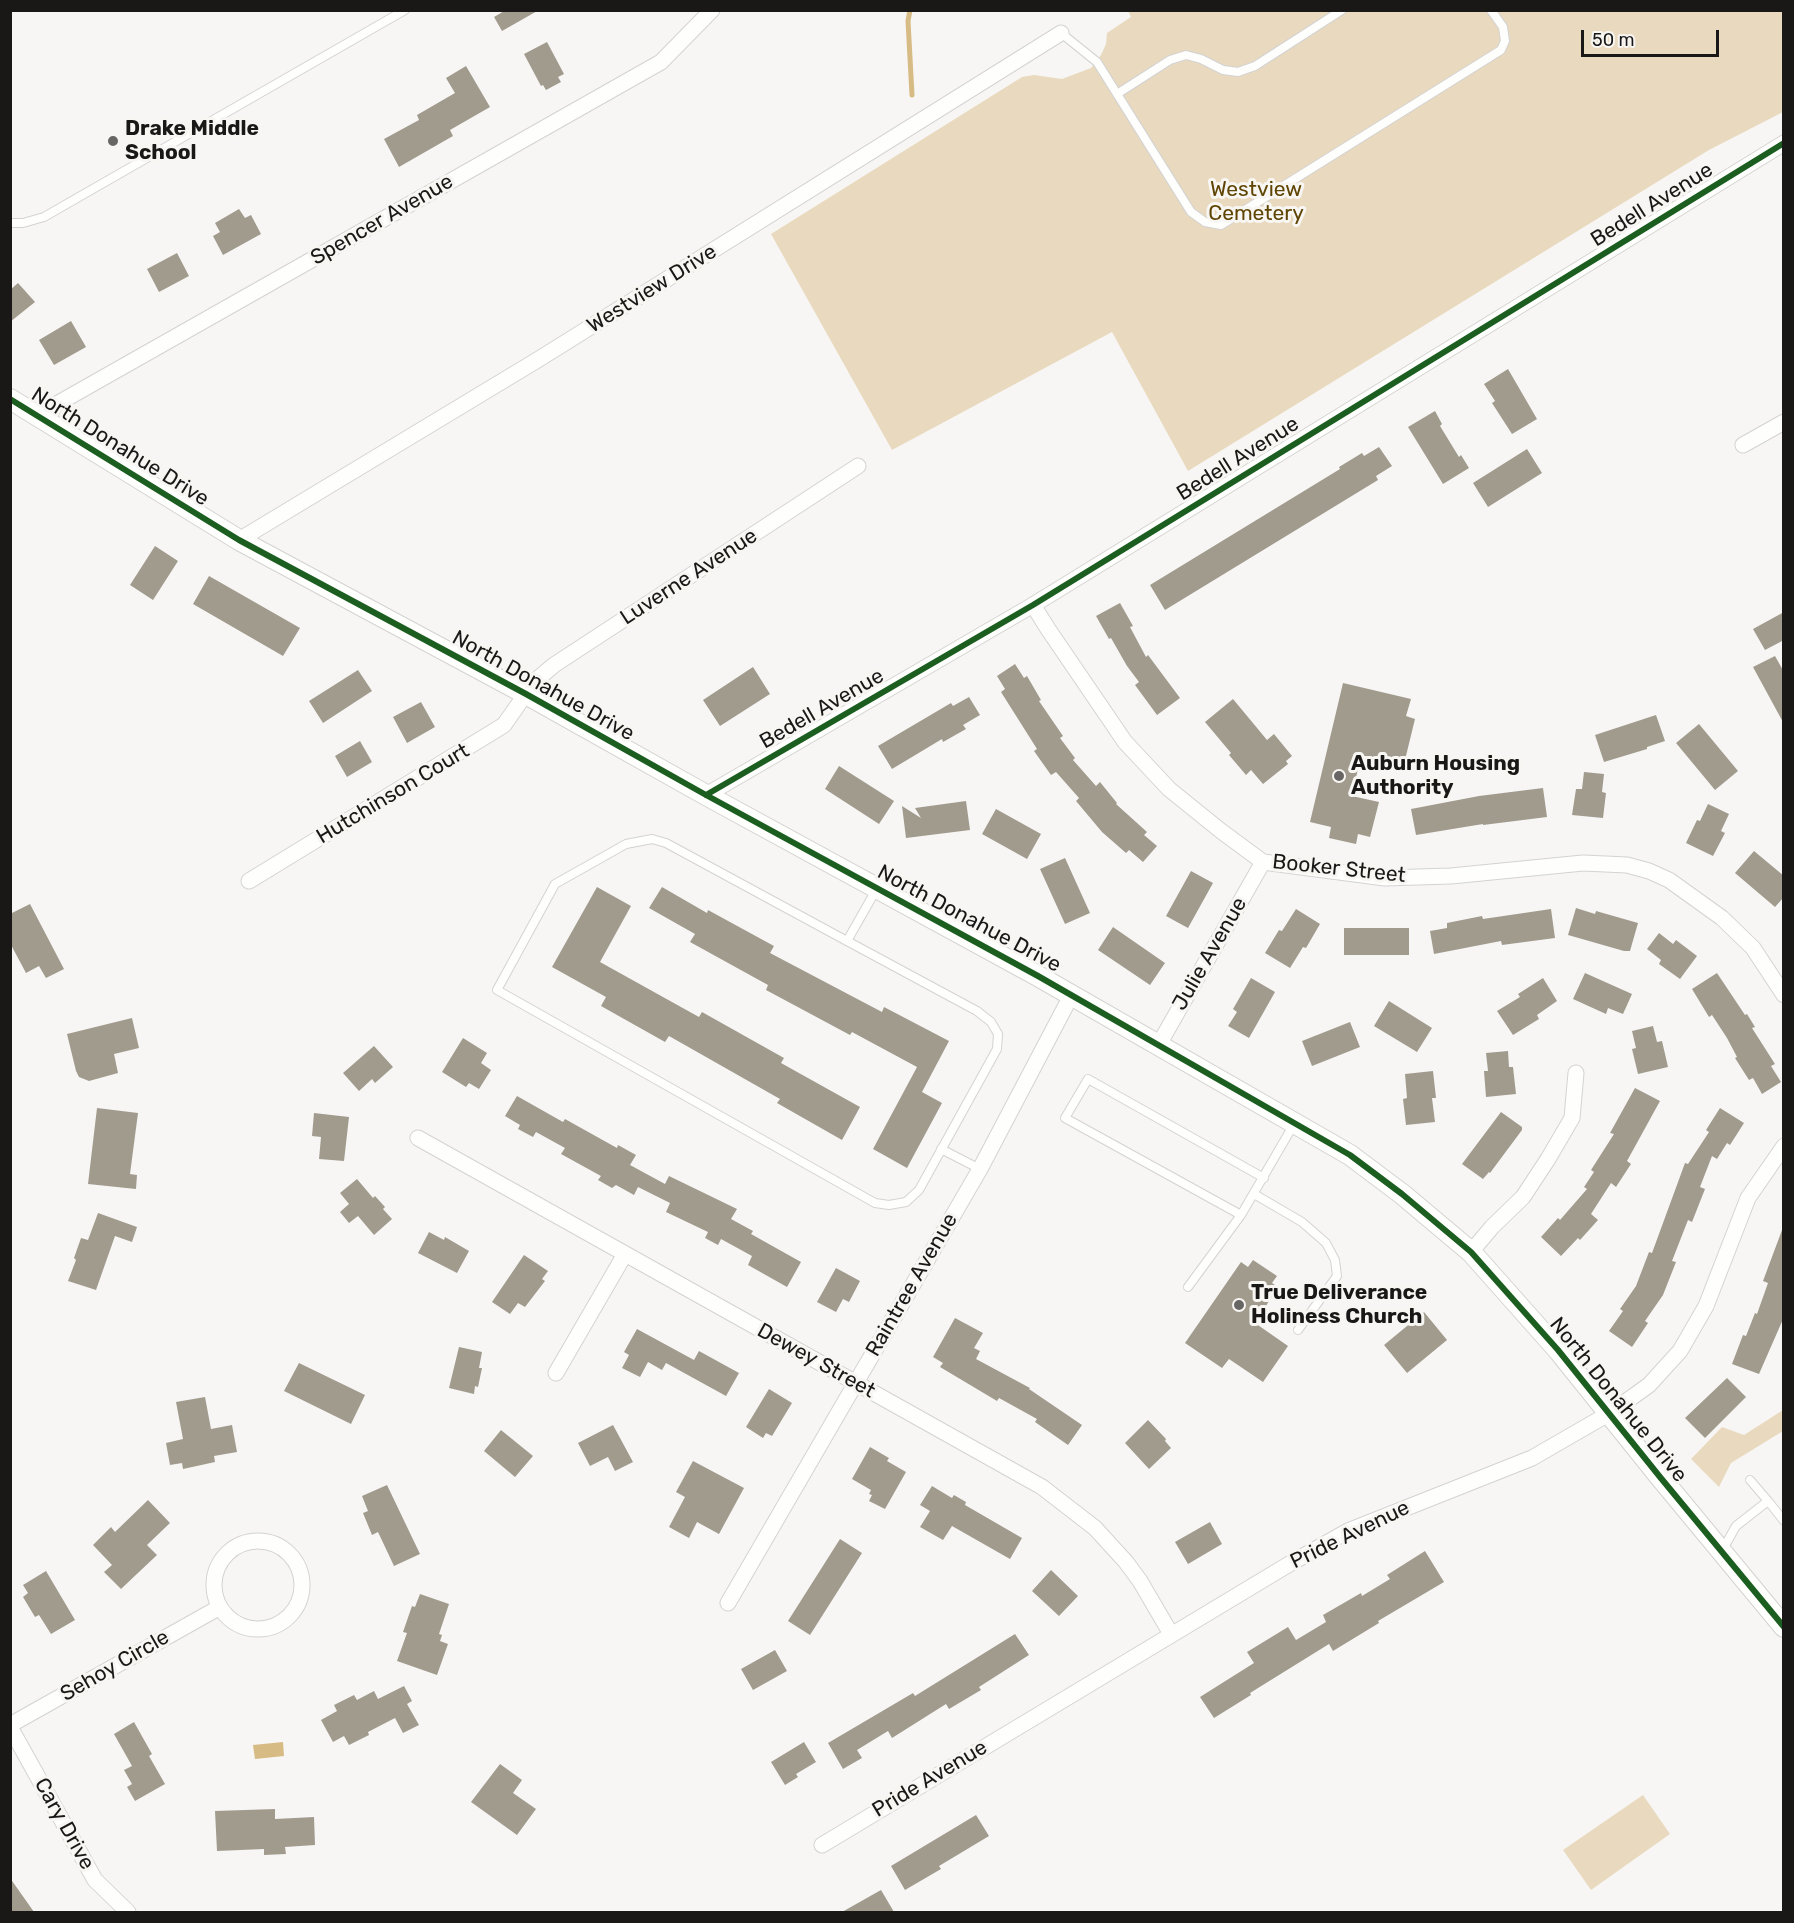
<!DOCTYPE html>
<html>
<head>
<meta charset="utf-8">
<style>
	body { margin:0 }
	#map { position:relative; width:1794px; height:1923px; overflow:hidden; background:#f7f6f4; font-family:Rubik,sans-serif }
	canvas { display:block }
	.frame { position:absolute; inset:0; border:12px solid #191817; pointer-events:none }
	.scale { position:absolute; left:1581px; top:30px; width:138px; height:27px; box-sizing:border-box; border:3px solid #191817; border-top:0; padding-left:8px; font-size:18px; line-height:21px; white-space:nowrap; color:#191817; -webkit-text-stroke:4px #f8f6f3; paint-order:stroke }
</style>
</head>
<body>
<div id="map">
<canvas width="1794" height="1923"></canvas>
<div class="frame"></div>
<div class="scale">50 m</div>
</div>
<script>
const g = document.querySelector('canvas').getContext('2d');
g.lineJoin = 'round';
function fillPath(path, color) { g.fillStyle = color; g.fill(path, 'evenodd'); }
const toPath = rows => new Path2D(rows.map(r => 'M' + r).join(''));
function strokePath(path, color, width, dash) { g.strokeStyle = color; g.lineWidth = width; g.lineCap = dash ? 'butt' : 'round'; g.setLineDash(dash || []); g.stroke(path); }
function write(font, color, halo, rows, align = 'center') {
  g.font = font + ' Rubik,sans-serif'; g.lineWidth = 6; g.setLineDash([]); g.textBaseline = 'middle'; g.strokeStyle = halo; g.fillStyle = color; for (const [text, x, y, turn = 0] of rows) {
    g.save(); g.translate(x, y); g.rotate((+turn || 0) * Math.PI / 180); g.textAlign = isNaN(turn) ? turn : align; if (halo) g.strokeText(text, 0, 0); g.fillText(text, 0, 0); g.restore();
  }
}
fillPath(toPath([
	[1128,11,1783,11,1783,112,1709,150,1188,471,1112,332,892,450,771,234,1022,77,1034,75,1062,79,1091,68,1101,55,1106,44,1107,33,1131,17],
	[1783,1410,1783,1431,1731,1463,1719,1487,1691,1459,1722,1427,1744,1435],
	[1643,1795,1670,1834,1591,1890,1563,1850]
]), '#e9dabf');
fillPath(toPath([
	[283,1742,284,1756,255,1759,253,1745]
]), '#d7bb84');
strokePath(toPath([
	[910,10,908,21,912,95]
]), '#d7bb84', 5);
fillPath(toPath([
	[506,10,539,10,502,31,494,17],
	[547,42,564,74,558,77,561,82,546,90,543,85,541,86,524,54],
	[466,66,490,107,450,130,453,136,399,167,384,139,419,120,417,115,455,93,446,78],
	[239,209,245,218,251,215,261,234,223,255,213,236,220,232,215,223],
	[177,253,189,276,159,292,147,269],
	[18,283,35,302,10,322,10,290],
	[71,321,86,347,54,365,39,340],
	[1508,369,1537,419,1512,434,1492,403,1495,401,1484,384],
	[1435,411,1442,424,1440,426,1459,457,1461,455,1469,468,1443,484,1408,427],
	[1379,447,1392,466,1376,476,1378,480,1165,610,1150,585,1340,469,1339,467,1362,453,1364,456],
	[1527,449,1542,473,1488,507,1473,483],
	[155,546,178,561,153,600,130,585],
	[209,576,300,628,283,656,193,604],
	[1120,603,1133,626,1130,627,1146,657,1148,655,1180,698,1157,715,1135,685,1139,682,1127,666,1111,638,1109,639,1096,616],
	[1784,612,1784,640,1765,650,1753,629],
	[1775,656,1784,672,1784,724,1753,667],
	[1015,664,1024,678,1027,676,1041,700,1039,701,1063,736,1060,738,1075,758,1073,760,1096,786,1100,782,1117,803,1116,804,1147,832,1144,835,1157,846,1143,862,1129,850,1126,853,1102,832,1076,801,1079,798,1056,772,1051,775,1034,751,1037,749,1001,692,1005,689,997,676],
	[753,667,770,694,720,726,703,700],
	[358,670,372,691,323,723,309,701],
	[1343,683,1411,699,1406,716,1415,719,1405,760,1396,757,1395,763,1361,755,1352,796,1379,802,1370,837,1358,834,1356,844,1329,838,1331,827,1310,822],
	[969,697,980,715,963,725,966,729,943,742,942,739,892,769,878,746,951,703,953,706],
	[1233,699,1267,740,1274,734,1292,756,1286,761,1288,764,1263,784,1251,770,1246,775,1229,755,1231,753,1205,722],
	[421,702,435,727,407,743,393,717],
	[1656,715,1665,741,1647,747,1647,749,1604,762,1595,735],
	[1699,724,1738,771,1715,790,1676,743],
	[360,741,372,762,347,777,335,756],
	[839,766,894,801,879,824,825,789],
	[1584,772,1604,774,1602,792,1606,793,1603,818,1572,815,1576,789,1582,789],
	[1543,788,1547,817,1483,825,1483,824,1416,835,1411,809,1479,796],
	[966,801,970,830,906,838,902,806,921,818,915,808],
	[1708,804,1729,814,1721,831,1725,833,1713,856,1686,843,1697,820,1700,821],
	[996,809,1041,834,1027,859,982,834],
	[1754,851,1784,876,1784,897,1775,907,1735,873],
	[1065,858,1090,913,1065,924,1040,869],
	[1191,871,1213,883,1188,928,1166,916],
	[597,887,631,906,600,962,699,1017,702,1012,784,1058,781,1063,860,1107,842,1140,777,1103,780,1099,669,1036,665,1042,601,1006,606,997,552,967],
	[662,887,707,913,708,910,774,946,770,953,882,1012,884,1007,949,1041,922,1092,942,1103,907,1168,873,1149,917,1067,852,1032,850,1035,766,990,768,985,690,942,695,934,649,908],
	[30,904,64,969,46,978,39,966,26,973,10,943,10,914],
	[1576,908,1595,914,1596,911,1638,923,1630,951,1624,951,1568,935],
	[1296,909,1320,924,1306,948,1303,947,1290,968,1265,953,1279,930,1282,931],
	[1551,909,1555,938,1502,945,1501,941,1434,954,1430,931,1447,928,1447,923,1482,916,1483,919],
	[1113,927,1165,963,1150,985,1098,950],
	[1344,928,1409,928,1409,955,1344,955],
	[1659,933,1673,944,1676,940,1697,956,1680,979,1659,964,1661,960,1647,949],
	[1585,973,1632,994,1623,1014,1608,1008,1606,1014,1573,999],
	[1717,973,1745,1015,1747,1014,1755,1027,1752,1028,1775,1064,1771,1066,1781,1082,1762,1094,1753,1078,1749,1080,1735,1058,1737,1057,1727,1038,1712,1015,1709,1017,1692,989],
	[1251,978,1275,992,1249,1038,1228,1026,1237,1012,1233,1009],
	[1543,978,1557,1001,1537,1015,1539,1019,1513,1035,1497,1011,1520,997,1518,994],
	[1389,1001,1432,1028,1417,1052,1374,1026],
	[132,1018,139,1048,114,1054,118,1073,89,1081,79,1077,76,1071,67,1034],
	[1350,1022,1360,1047,1312,1066,1302,1041],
	[1653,1026,1657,1042,1662,1041,1668,1067,1638,1074,1632,1049,1636,1048,1632,1031],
	[463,1038,487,1053,481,1063,491,1070,479,1089,469,1083,466,1087,442,1072],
	[374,1046,393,1067,375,1083,372,1079,359,1091,343,1073],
	[1508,1051,1509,1067,1513,1067,1516,1094,1486,1097,1484,1071,1488,1071,1486,1053],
	[1433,1071,1436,1098,1432,1098,1435,1122,1406,1125,1403,1099,1407,1098,1405,1074],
	[1635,1088,1660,1101,1627,1161,1631,1164,1616,1187,1611,1183,1591,1214,1598,1220,1580,1240,1578,1238,1561,1256,1541,1237,1558,1218,1560,1220,1587,1189,1584,1187,1594,1172,1591,1170,1614,1134,1610,1133],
	[517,1096,563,1122,565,1119,617,1148,618,1145,636,1155,630,1165,665,1184,669,1176,737,1209,731,1219,753,1231,751,1234,801,1262,787,1287,748,1265,752,1256,721,1239,718,1245,705,1238,708,1232,666,1212,670,1203,638,1187,634,1195,616,1185,612,1188,598,1180,601,1176,561,1154,565,1148,536,1132,533,1137,518,1129,520,1125,505,1116],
	[97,1108,138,1113,130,1174,137,1175,136,1189,88,1184],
	[1720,1108,1744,1123,1730,1145,1727,1143,1717,1159,1712,1156,1700,1187,1705,1189,1692,1222,1688,1220,1672,1261,1676,1262,1663,1295,1645,1321,1648,1323,1632,1347,1609,1331,1623,1311,1620,1309,1636,1286,1649,1252,1652,1253,1685,1163,1688,1164,1709,1132,1706,1130],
	[1501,1112,1522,1127,1522,1130,1490,1173,1489,1172,1483,1179,1462,1164],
	[314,1113,349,1117,344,1161,319,1159,321,1137,312,1136],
	[357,1179,373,1198,375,1196,385,1207,383,1209,392,1219,374,1235,358,1216,349,1223,340,1212,349,1204,340,1193],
	[98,1213,137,1227,132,1242,115,1236,96,1290,68,1281,76,1260,74,1258,81,1238,88,1240],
	[1782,1230,1784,1230,1784,1317,1759,1374,1732,1364,1743,1335,1746,1336,1755,1313,1757,1314,1768,1283,1763,1281],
	[429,1232,444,1240,445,1237,469,1251,457,1273,418,1253],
	[524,1255,548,1271,542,1279,545,1281,525,1307,518,1303,510,1314,492,1302],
	[1253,1260,1277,1276,1272,1283,1278,1287,1255,1323,1288,1346,1263,1382,1229,1359,1222,1368,1185,1343,1241,1262,1248,1267],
	[836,1268,860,1281,849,1302,843,1299,836,1312,817,1302],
	[1424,1312,1447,1340,1407,1373,1384,1345],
	[955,1318,983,1333,974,1348,980,1351,976,1359,1030,1388,1029,1389,1082,1425,1068,1445,1035,1422,1037,1419,999,1398,997,1401,940,1367,943,1363,933,1357],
	[637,1329,694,1360,699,1351,739,1373,726,1396,666,1363,662,1370,648,1362,640,1377,622,1368,629,1355,624,1352],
	[459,1347,482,1352,479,1368,482,1368,478,1387,475,1386,474,1394,449,1388],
	[299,1363,365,1395,351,1424,284,1391],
	[1727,1378,1746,1397,1705,1438,1685,1418],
	[769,1389,792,1403,772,1436,766,1433,763,1438,746,1427],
	[205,1397,211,1429,232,1425,237,1452,214,1456,215,1462,183,1469,182,1463,170,1465,166,1443,183,1439,176,1402],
	[1148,1420,1166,1439,1165,1441,1171,1448,1149,1469,1125,1443],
	[613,1425,633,1462,615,1471,608,1457,590,1466,578,1443],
	[501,1430,533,1456,515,1477,484,1451],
	[870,1447,889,1458,887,1461,906,1472,885,1509,869,1501,872,1495,869,1494,871,1490,852,1479],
	[693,1461,744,1488,719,1534,697,1522,689,1538,669,1527,685,1497,676,1492],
	[387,1485,420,1554,394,1566,378,1532,372,1535,363,1513,368,1511,362,1496],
	[932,1486,952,1498,954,1495,966,1502,965,1505,1022,1538,1010,1559,952,1526,943,1540,920,1527,930,1511,920,1505],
	[148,1500,170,1523,147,1545,157,1555,121,1589,104,1572,112,1565,93,1545,111,1527,115,1532],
	[1210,1522,1222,1544,1188,1564,1175,1542],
	[840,1539,862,1553,810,1635,788,1621],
	[1425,1551,1444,1582,1378,1621,1379,1623,1333,1651,1329,1644,1250,1693,1251,1695,1214,1718,1200,1697,1254,1663,1247,1652,1288,1627,1296,1640,1326,1622,1323,1615,1361,1593,1362,1596,1390,1579,1387,1575],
	[1051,1570,1078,1596,1059,1616,1032,1591],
	[46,1571,75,1620,51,1634,39,1615,35,1617,23,1597,28,1593,23,1585],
	[420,1594,449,1604,439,1634,442,1635,440,1641,448,1644,437,1675,397,1661,407,1633,403,1632,412,1606,415,1607],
	[1015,1634,1029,1655,979,1687,981,1690,949,1709,946,1704,892,1738,888,1731,857,1750,862,1758,843,1769,828,1743,913,1693,915,1696],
	[775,1650,787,1671,753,1690,741,1669],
	[404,1686,412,1701,407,1704,419,1725,403,1733,395,1718,368,1732,369,1735,349,1745,344,1736,333,1742,321,1720,337,1711,334,1705,354,1695,357,1700,374,1691,378,1699],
	[134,1722,152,1754,149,1756,165,1784,135,1801,127,1787,132,1784,124,1770,132,1766,114,1734],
	[804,1742,816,1762,796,1774,798,1777,785,1785,771,1762],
	[500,1764,522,1780,513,1793,536,1809,517,1835,471,1802],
	[275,1809,275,1819,314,1817,315,1845,285,1847,286,1854,264,1855,264,1849,217,1851,215,1811],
	[976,1815,989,1836,939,1866,941,1869,905,1890,891,1866],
	[10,1878,34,1912,10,1912],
	[881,1890,894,1912,842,1912]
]), '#a19b8e');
const service = toPath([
	[1061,33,1097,62,1191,212,1205,222,1221,225,1501,50,1505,41,1503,27,1491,10],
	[1117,94,1170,60,1186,55,1201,59,1223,70,1238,72,1255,66,1342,10],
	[10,223,23,223,44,217,405,10],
	[652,839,666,843,847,941,977,1011,991,1022,998,1034,997,1049,919,1190,906,1202,889,1205,875,1203,497,990,555,884,626,844,652,839],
	[847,941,876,890],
	[941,1149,980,1169],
	[1254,1194,1302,1222,1326,1243,1335,1260,1337,1276,1298,1330],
	[1241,1215,1065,1118,1088,1079,1264,1178],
	[1188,1287,1241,1215,1294,1124],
	[1750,1480,1768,1501],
	[1722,1551,1736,1526,1768,1501,1784,1521]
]);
const minor = toPath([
	[47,420,55,405,661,62,712,10],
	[1743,445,1784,422],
	[239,540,539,359,1061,33],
	[1033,605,1048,629,1125,742,1169,789,1221,831,1263,862,1385,878,1451,876,1583,863,1627,865,1649,871,1669,880,1722,918,1753,948,1784,995],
	[706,795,1033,605,1784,143],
	[249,881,504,725,534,682,554,665,858,466],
	[1158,1046,1263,862],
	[418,1138,1042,1487,1095,1528,1126,1562,1140,1581,1171,1634],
	[1471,1252,1492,1227,1523,1197,1548,1159,1572,1118,1576,1073],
	[556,1373,625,1254],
	'214 1585a44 44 0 1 1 88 0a44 44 0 1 1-88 0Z',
	[728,1603,980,1169,1072,994],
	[10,1725,220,1607],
	[10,1727,95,1880,128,1912],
	[822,1845,1291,1563,1348,1531,1532,1458,1610,1413,1649,1385,1680,1351,1706,1306,1748,1198,1784,1146]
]);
const tertiary = toPath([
	[10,399,239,540,526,694,706,795,1038,976,1350,1155,1402,1194,1471,1252,1558,1350,1660,1477,1784,1627]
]);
strokePath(service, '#d4d3d2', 10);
strokePath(minor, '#d4d3d2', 17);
strokePath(tertiary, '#d4d3d2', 22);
strokePath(service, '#fefefd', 8);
strokePath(minor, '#fefefd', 15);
strokePath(tertiary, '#fefefd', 20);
strokePath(toPath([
	[10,399,239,540,526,694,706,795,1038,976,1350,1155,1402,1194,1471,1252,1558,1350,1660,1477,1784,1627],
	[706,795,1033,605,1784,143]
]), '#1b5e20', 6);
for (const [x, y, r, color] of [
	[113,141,6,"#676664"],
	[1339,776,6,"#676664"],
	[1239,1305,6,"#676664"]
]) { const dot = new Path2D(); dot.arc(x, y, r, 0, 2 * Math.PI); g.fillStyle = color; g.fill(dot); strokePath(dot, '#f8f6f3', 2); }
write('bold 21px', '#191817', '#f8f6f3', [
	["Drake Middle",125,129],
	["School",125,153],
	["Auburn Housing",1351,764],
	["Authority",1351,788],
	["True Deliverance",1251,1293],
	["Holiness Church",1251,1317]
], 'left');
write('21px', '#5f4503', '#f8f6f3', [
	["Westview",1256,190],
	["Cemetery",1256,214]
]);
write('21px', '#191817', '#f8f6f3', [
	["Bedell Avenue",1652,205,-32],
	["Spencer Avenue",382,220,-30],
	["Westview Drive",652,289,-32],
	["North Donahue Drive",120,447,32],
	["Bedell Avenue",1238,459,-32],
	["Luverne Avenue",689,577,-33],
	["North Donahue Drive",543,686,29],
	["Bedell Avenue",822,709,-30],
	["Hutchinson Court",393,794,-31],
	["Booker Street",1339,869,6],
	["North Donahue Drive",969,919,28],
	["Julie Avenue",1210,954,-60],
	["Raintree Avenue",912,1285,-60],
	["Dewey Street",816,1361,29],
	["North Donahue Drive",1618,1400,51],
	["Pride Avenue",1350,1535,-26],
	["Sehoy Circle",115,1666,-30],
	["Pride Avenue",930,1779,-31],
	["Cary Drive",64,1824,61]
]);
</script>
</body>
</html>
